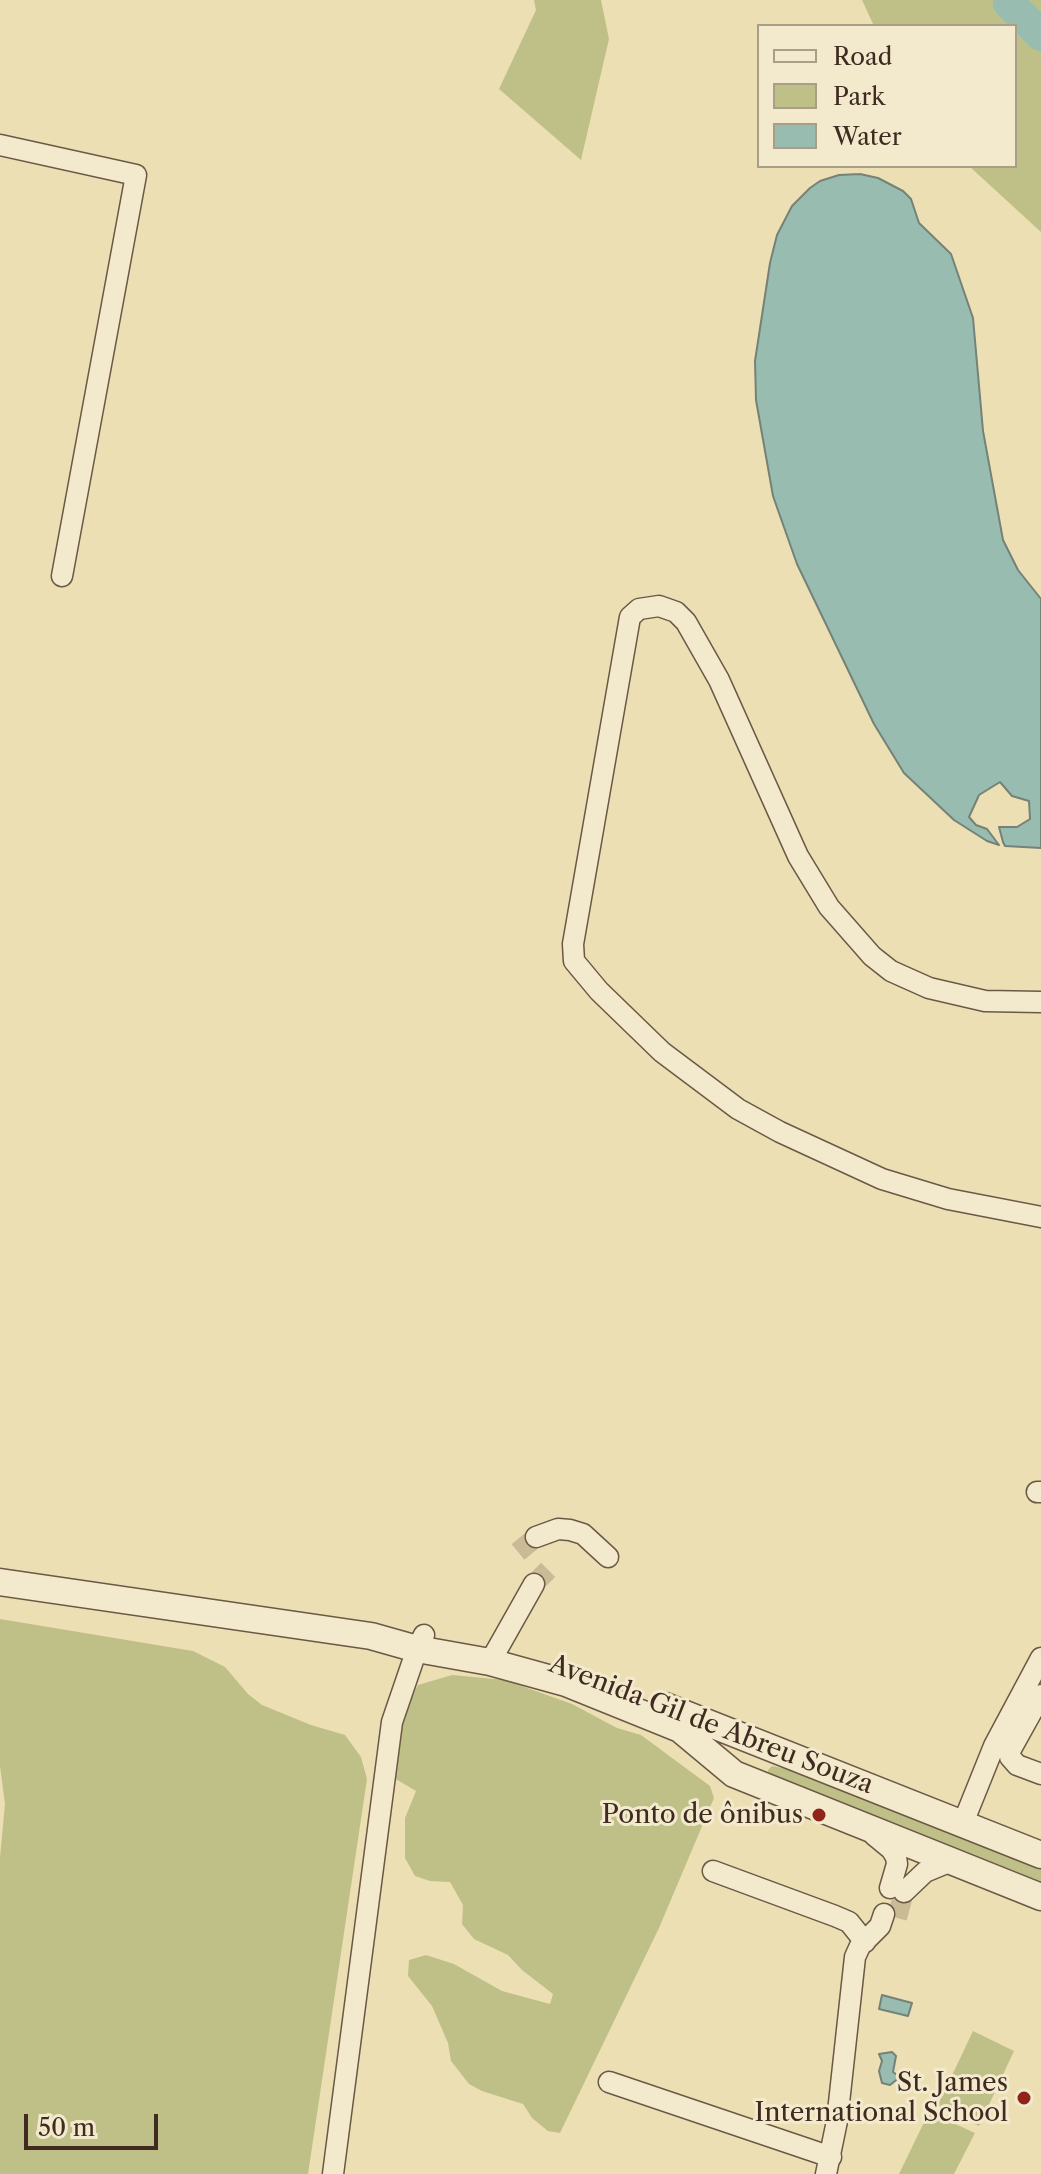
<!DOCTYPE html>
<html>
<head>
<meta charset="utf-8">
<style>
	body { margin:0 }
	#map { position:relative; width:1041px; height:2174px; overflow:hidden; background:#ecdfb3; font-family:"Libre Caslon Text",serif }
	canvas { display:block }
	.legend { position:absolute; left:757px; top:24px; width:260px; height:144px; box-sizing:border-box; background:#f3eace; border:2px solid #ab9e88; margin:0; padding:10px 14px; list-style:none; font-size:24px; color:#402b20 }
	.legend li { display:flex; align-items:center; gap:16px; height:40px }
	.legend b { width:40px; border:2px solid #ab9e88 }
	.scale { position:absolute; left:24px; top:2114px; width:134px; height:36px; box-sizing:border-box; border:4px solid #402b20; border-top:0; padding-left:10px; font-size:24px; line-height:28px; white-space:nowrap; color:#402b20; -webkit-text-stroke:6px #f3eace; paint-order:stroke }
</style>
</head>
<body>
<div id="map">
<canvas width="1041" height="2174"></canvas>
<ul class="legend">
<li><b style="height:10px;background:#f3eace"></b>Road</li>
<li><b style="height:22px;background:#bfc087"></b>Park</li>
<li><b style="height:22px;background:#99bcb1"></b>Water</li>
</ul>
<div class="scale">50 m</div>
</div>
<script>
const g = document.querySelector('canvas').getContext('2d');
g.lineJoin = 'round';
function fillPath(path, color) { g.fillStyle = color; g.fill(path, 'evenodd'); }
const toPath = rows => new Path2D(rows.map(r => 'M' + r).join(''));
function strokePath(path, color, width, dash) { g.strokeStyle = color; g.lineWidth = width; g.lineCap = dash ? 'butt' : 'round'; g.setLineDash(dash || []); g.stroke(path); }
function write(font, color, halo, rows, align = 'center') {
  g.font = font + ' "Libre Caslon Text",serif'; g.lineWidth = 6; g.setLineDash([]); g.textBaseline = 'middle'; g.strokeStyle = halo; g.fillStyle = color; for (const [text, x, y, turn = 0] of rows) {
    g.save(); g.translate(x, y); g.rotate((+turn || 0) * Math.PI / 180); g.textAlign = isNaN(turn) ? turn : align; if (halo) g.strokeText(text, 0, 0); g.fillText(text, 0, 0); g.restore();
  }
}
fillPath(toPath([
	[534,0,601,0,609,39,581,160,499,89,536,10],
	[862,0,1041,0,1041,232,969,166,1015,166,1015,26,874,26],
	[0,1619,193,1651,225,1667,248,1694,262,1705,311,1725,345,1735,361,1757,367,1779,308,2174,0,2174,0,1857,5,1804,0,1766],
	[452,1675,505,1680,572,1704,617,1728,641,1735,710,1786,714,1798,659,1928,560,2133,548,2131,532,2118,523,2104,482,2091,469,2084,451,2061,448,2043,432,2006,408,1976,409,1960,426,1955,454,1964,502,1991,550,2004,553,1994,522,1970,508,1955,474,1939,462,1924,463,1905,450,1882,430,1881,415,1876,405,1858,405,1818,416,1791,394,1778,394,1758,405,1707,418,1685],
	[772,1766,792,1770,1041,1868,1041,1886,768,1778,768,1770],
	[973,2031,1014,2051,979,2126,937,2107],
	[929,2112,975,2133,954,2174,899,2174]
]), '#bfc087');
const water = toPath([
	[860,174,878,178,903,191,911,199,919,223,951,254,973,318,983,431,1003,540,1018,570,1041,599,1041,848,1005,846,1003,842,999,827,1017,827,1030,819,1029,801,1012,796,1000,782,979,795,969,817,976,825,987,829,999,845,987,841,954,820,904,773,874,724,797,564,773,496,756,400,755,361,770,263,777,235,792,206,810,188,820,181,839,175,860,174],
	[882,1995,912,2003,908,2016,879,2009,882,1995],
	[892,2052,896,2056,893,2072,900,2077,890,2085,882,2083,879,2071,882,2061,879,2054,892,2052]
]);
fillPath(water, '#99bcb1');
strokePath(water, '#758277', 2);
strokePath(toPath([
	[1010,0,1009,3,1041,35]
]), '#99bcb1', 32);
strokePath(toPath([
	[518,1552,536,1537],
	[534,1584,549,1569],
	[897,1918,904,1892]
]), '#cabb96', 20, [20, 10]);
const minor = toPath([
	[0,145,136,175,62,576],
	[1041,1002,985,1001,929,988,891,971,872,956,829,907,798,856,719,680,686,622,676,612,659,606,639,609,630,617,573,944,574,961,599,991,662,1052,738,1109,780,1132,882,1179,948,1199,1041,1217],
	[1037,1492,1041,1492],
	[536,1537,558,1529,570,1530,583,1534,608,1557],
	[490,1662,534,1584],
	[1041,1695,1010,1751,1010,1757,1017,1765,1041,1774],
	[963,1823,994,1746,1041,1658],
	[874,1835,891,1849,896,1857,897,1864,890,1888],
	[713,1871,835,1916,849,1922,865,1942],
	[904,1892,925,1872,949,1862],
	[609,2082,831,2157],
	[333,2174,392,1722,417,1649,424,1635],
	[826,2174,837,2121,855,1957,860,1946,880,1926,884,1914]
]);
const tertiary = toPath([
	[0,1582,371,1636,417,1649,490,1662,566,1683,680,1729,734,1774,1041,1897],
	[665,1706,1041,1855]
]);
strokePath(minor, '#6b5845', 23);
strokePath(tertiary, '#6b5845', 29);
strokePath(minor, '#f3eace', 20);
strokePath(tertiary, '#f3eace', 26);
for (const [x, y, r, color] of [
	[819,1815,8,"#8f2418"],
	[1024,2098,8,"#8f2418"]
]) { const dot = new Path2D(); dot.arc(x, y, r, 0, 2 * Math.PI); g.fillStyle = color; g.fill(dot); strokePath(dot, '#f3eace', 3); }
write('26px', '#402b20', '#f3eace', [
	["Avenida Gil de Abreu Souza",711,1725,21]
]);
write('26px', '#402b20', '#f3eace', [
	["Ponto de ônibus",803,1815],
	["St. James",1008,2083],
	["International School",1008,2113]
], 'right');
</script>
</body>
</html>
